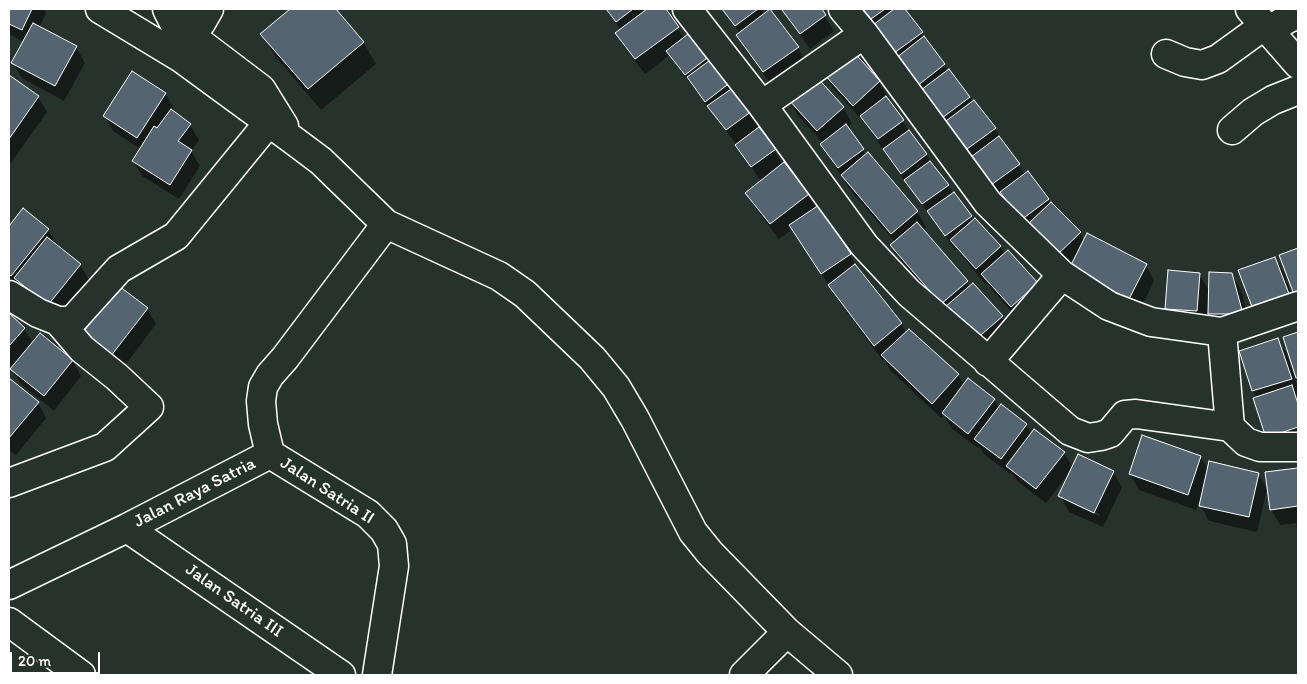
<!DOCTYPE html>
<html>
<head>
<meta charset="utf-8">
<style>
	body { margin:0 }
	#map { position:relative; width:1307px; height:684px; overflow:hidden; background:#26332d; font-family:Itim,sans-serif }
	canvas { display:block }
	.frame { position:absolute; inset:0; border:10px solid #fff; pointer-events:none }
	.scale { position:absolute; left:10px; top:652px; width:90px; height:22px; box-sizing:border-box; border:2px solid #fff; border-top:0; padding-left:6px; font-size:15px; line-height:18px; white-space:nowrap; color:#fff; -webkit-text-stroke:4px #26332d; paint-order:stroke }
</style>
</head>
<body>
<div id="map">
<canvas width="1307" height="684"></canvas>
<div class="frame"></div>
<div class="scale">20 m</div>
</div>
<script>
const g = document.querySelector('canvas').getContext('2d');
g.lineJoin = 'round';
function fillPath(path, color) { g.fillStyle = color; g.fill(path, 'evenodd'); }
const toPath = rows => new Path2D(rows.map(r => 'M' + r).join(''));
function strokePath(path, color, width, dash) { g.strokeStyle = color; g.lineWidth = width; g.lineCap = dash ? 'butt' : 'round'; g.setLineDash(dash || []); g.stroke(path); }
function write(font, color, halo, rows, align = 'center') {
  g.font = font + ' Itim,sans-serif'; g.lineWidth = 4; g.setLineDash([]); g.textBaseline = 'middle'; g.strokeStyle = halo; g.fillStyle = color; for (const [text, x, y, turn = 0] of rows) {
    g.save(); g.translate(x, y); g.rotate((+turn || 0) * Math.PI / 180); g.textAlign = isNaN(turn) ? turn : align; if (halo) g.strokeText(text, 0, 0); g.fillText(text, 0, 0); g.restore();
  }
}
fillPath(toPath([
	[9,9,44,9,46,13,39,28,76,47,85,63,64,101,22,78,13,63,24,42,9,34],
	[124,9,136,9,133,14],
	[292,9,335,9,363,42,376,64,321,110,275,56,262,34],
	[605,9,664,9,684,38,692,33,751,111,760,127,758,128,774,150,783,165,808,195,816,209,850,255,859,270,901,323,906,333,909,331,958,375,964,386,968,380,994,400,999,408,1001,406,1026,425,1032,435,1064,453,1073,468,1113,472,1122,487,1103,527,1069,512,1060,496,1070,472,1046,503,1017,481,1011,472,1010,474,984,454,979,446,978,448,952,429,944,415,941,418,891,371,885,359,883,361,838,300,793,229,779,239,756,209,747,193,761,182,736,144,677,66,670,55,645,74,625,48,617,33,621,30],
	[1071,501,1100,514,1099,516,1071,503],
	[723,9,761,9,765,15,798,48,806,63,773,87,746,51,737,35,740,34],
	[782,9,820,9,834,31,810,49],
	[862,9,904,9,948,72,995,129,1025,175,1050,203,1080,233,1084,241,1146,265,1154,281,1138,314,1079,284,1010,208,1004,197,1001,199,954,132,952,133],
	[824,73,879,82,888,97,886,98,973,221,975,219,1000,247,1005,254,1037,283,1020,321,991,289,987,282,985,284,957,249,955,250,893,165,863,119,862,120,833,88],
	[9,76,38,97,47,112,11,163,9,161],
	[814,76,843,108,852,123,847,128,866,155,868,154,917,212,926,227,923,230,970,287,1002,316,1010,332,985,355,950,319,901,260,892,245,895,242,851,191,821,144,823,143,797,114,788,99],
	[165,93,174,109,172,111,190,125,199,140,191,151,200,166,179,199,142,176,133,161,141,149,113,131,105,116],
	[23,210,48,230,57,245,80,265,89,280,57,319,9,281,9,228],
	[1275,258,1284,273,1298,315,1240,270],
	[1199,274,1210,292,1232,274,1241,290,1251,329,1219,329,1210,314,1210,298,1208,298,1206,326,1175,324,1167,309],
	[147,309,156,324,117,376,88,355],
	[9,315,24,329,33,343,40,335,73,361,81,376,54,411,21,384,11,368,9,368],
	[1278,340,1287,355,1298,388,1298,394,1296,395,1298,398,1298,446,1276,453,1240,352],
	[9,379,38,403,46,418,16,455,9,450],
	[1201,457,1208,470,1258,474,1267,489,1257,532,1209,521,1199,503,1196,510,1139,490,1130,474],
	[1298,469,1298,523,1280,525,1271,510,1266,473]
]), '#0007');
const building = toPath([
	[9,9,32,9,22,30,9,24,9,9],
	[290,9,336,9,364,42,308,89,260,34,290,9],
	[606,9,633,9,616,22,606,9],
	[647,9,666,9,679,27,635,59,615,33,647,9],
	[722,9,758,9,735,26,722,9],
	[770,9,799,47,763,72,736,35,770,9],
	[784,9,822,9,826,15,800,34,782,10,784,9],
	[863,9,885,9,871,19,863,9],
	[894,9,905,9,923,32,894,53,873,25,894,9],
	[33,23,77,46,55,86,11,63,33,23],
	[692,31,711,55,685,75,666,51,692,31],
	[924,36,945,64,917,86,896,58,924,36],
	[850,48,880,81,853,106,823,73,850,48],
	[713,58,731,82,705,102,687,77,713,58],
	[949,69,970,97,942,118,921,90,949,69],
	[132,71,166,93,137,138,103,116,132,71],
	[814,74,844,107,817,131,787,98,814,74],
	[9,75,39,96,9,139,9,75],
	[734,87,752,111,726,130,707,106,734,87],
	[886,96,904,120,878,139,860,116,886,96],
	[974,100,996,128,967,149,946,121,974,100],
	[171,109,191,124,178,141,192,150,170,185,132,161,154,126,157,128,171,109],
	[846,124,864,149,838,168,820,144,846,124],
	[759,127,776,149,751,167,735,145,759,127],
	[909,130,927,154,901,174,883,149,909,130],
	[999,136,1020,164,991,185,971,157,999,136],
	[868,152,918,211,891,234,841,175,868,152],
	[930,161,949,185,922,204,904,180,930,161],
	[784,162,809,194,770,224,745,193,784,162],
	[1028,171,1049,199,1021,220,1000,192,1028,171],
	[954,192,972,216,945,236,927,211,954,192],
	[1051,202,1081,232,1056,256,1026,226,1051,202],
	[819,205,851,254,821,274,789,225,819,205],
	[23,208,49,229,11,276,9,274,9,226,23,208],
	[975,218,1001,246,976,269,950,240,975,218],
	[917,222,968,281,941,304,890,245,917,222],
	[1087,233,1147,264,1129,299,1069,269,1087,233],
	[47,237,81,264,48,305,14,278,47,237],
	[1298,248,1298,296,1295,297,1279,255,1298,248],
	[1008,250,1038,283,1011,307,981,274,1008,250],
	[1275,257,1291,299,1254,312,1238,270,1275,257],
	[855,264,902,323,874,346,828,285,855,264],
	[1168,270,1200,273,1197,311,1165,309,1168,270],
	[1209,272,1232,273,1243,314,1208,314,1209,272],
	[973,283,1003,316,975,340,945,307,973,283],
	[119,286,148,308,107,361,78,339,119,286],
	[9,313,25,328,9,346,9,313],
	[909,329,959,374,932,404,881,355,909,329],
	[1298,332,1298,377,1296,378,1283,337,1298,332],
	[40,333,73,360,44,396,10,369,40,333],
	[1278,338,1292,379,1252,391,1239,351,1278,338],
	[9,378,39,402,9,438,9,378],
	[968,378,995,399,968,434,942,413,968,378],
	[1292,385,1298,404,1298,427,1266,438,1253,398,1292,385],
	[1001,404,1027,424,1001,459,974,439,1001,404],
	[1034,429,1065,452,1036,489,1006,466,1034,429],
	[1142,435,1201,456,1188,495,1129,474,1142,435],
	[1078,454,1114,471,1094,513,1058,496,1078,454],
	[1209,461,1259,473,1249,517,1199,506,1209,461],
	[1298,468,1298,506,1270,510,1265,472,1298,468]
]);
fillPath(building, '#546571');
strokePath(building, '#fff', 1);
const minor = toPath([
	[100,9,181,58,293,140,321,161,386,224,499,276,525,294,592,358,616,387,635,419,693,532,710,553,787,632,838,675],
	[167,9,174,23,261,89,284,126],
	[687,9,762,105,864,245,909,293,1070,431,1088,438,1101,436,1110,433,1125,415,1136,414,1230,427,1246,442,1260,447,1298,447],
	[843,9,864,34,988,203,1062,275,1109,306,1151,322,1222,332,1298,306],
	[1250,9,1298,64],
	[174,23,201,23,209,9],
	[1269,30,1289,18,1298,15],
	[1166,54,1185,62,1202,65,1218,59,1265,25],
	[762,105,864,34],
	[1232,130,1253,112,1273,100,1298,90],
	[9,295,38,313,58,321,72,321,119,269,176,236,269,122],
	[1222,332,1230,427],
	[988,362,1062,275],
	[270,454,368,514,384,530,392,544,394,566,377,675],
	[9,483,105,447,149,407,117,377,82,349,58,321],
	[127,528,341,675],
	[9,585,127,528,270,454,263,424,261,401,263,387,270,375,285,358,386,224],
	[9,622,81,675],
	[744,675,787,632]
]);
strokePath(minor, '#fff', 31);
strokePath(minor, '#26332d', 28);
write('18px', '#fff', '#26332d', [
	["Jalan Satria II",327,491,33],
	["Jalan Raya Satria",195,493,-27],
	["Jalan Satria III",234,601,35]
]);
</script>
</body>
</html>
